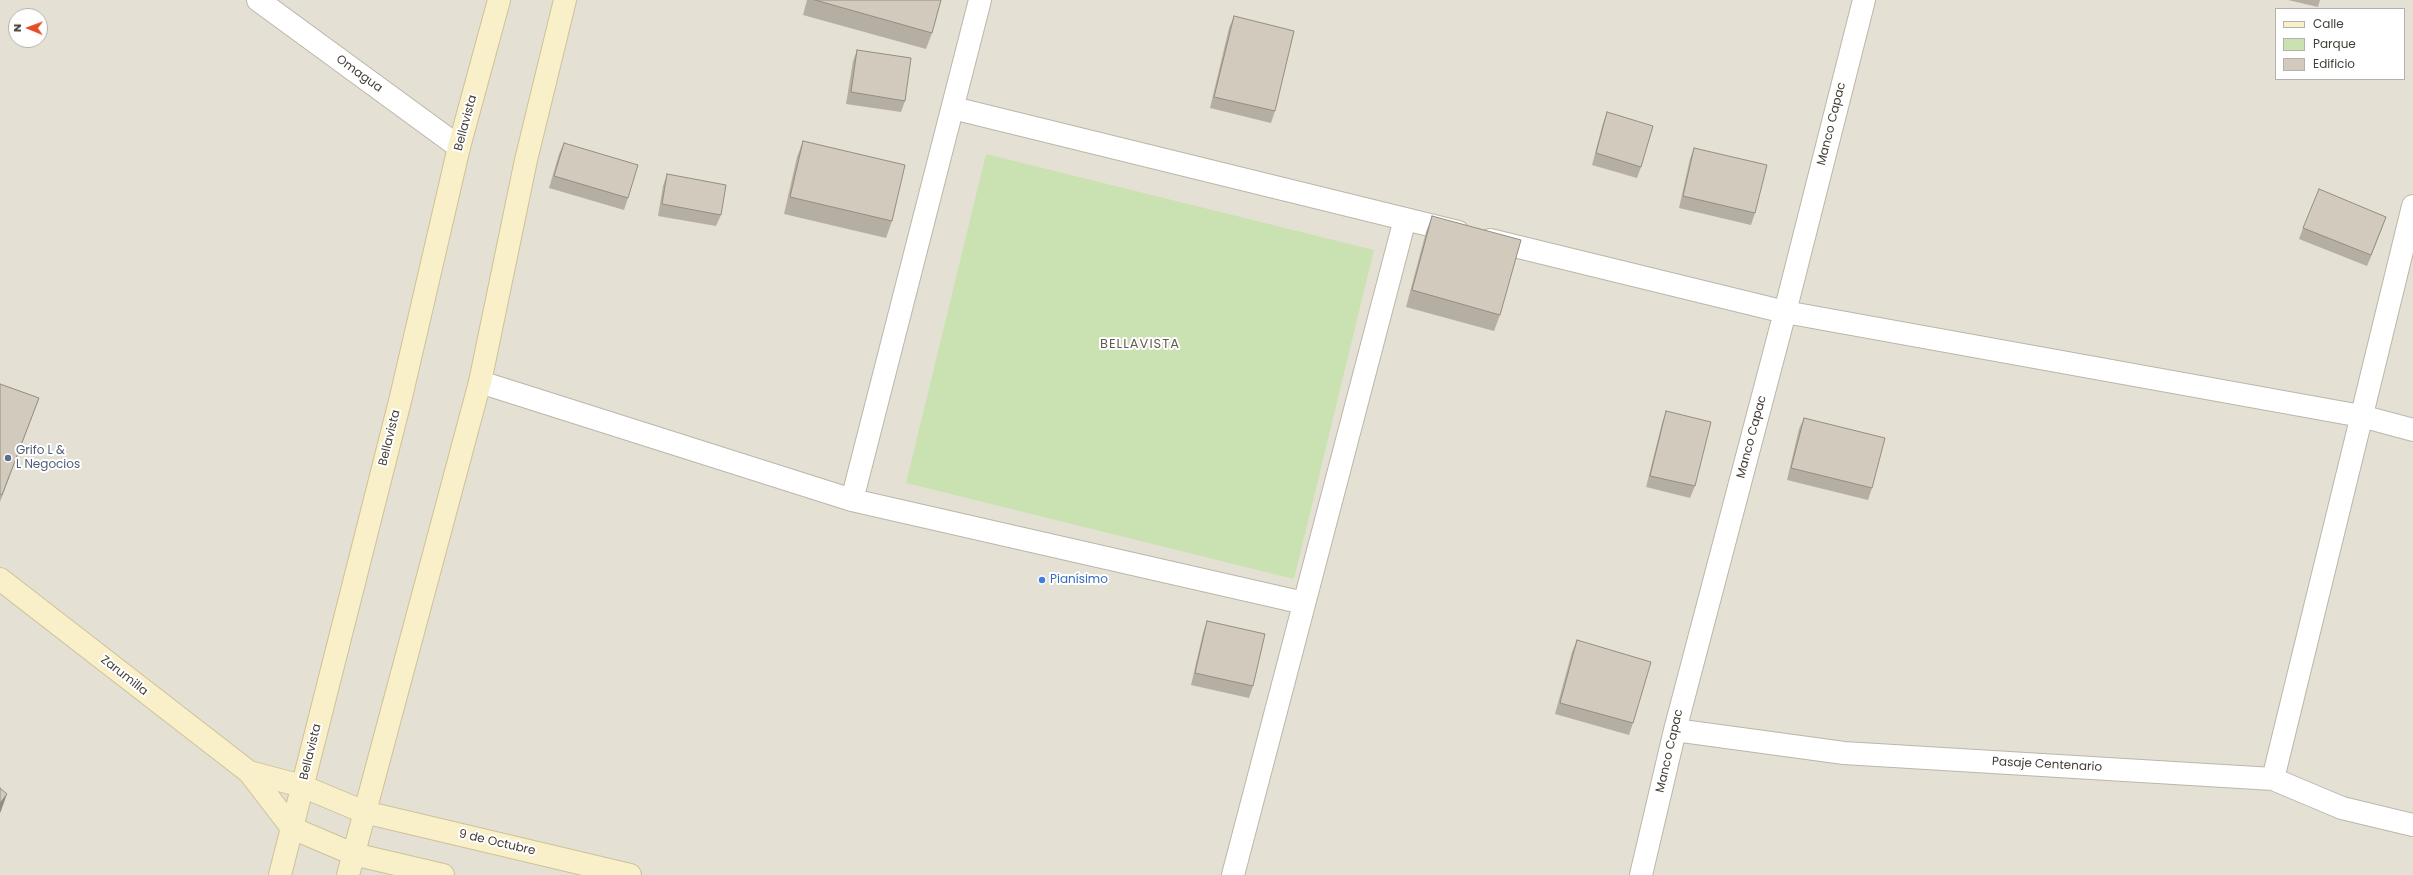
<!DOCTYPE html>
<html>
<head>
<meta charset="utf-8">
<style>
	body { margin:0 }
	#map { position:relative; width:2413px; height:875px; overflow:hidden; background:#f1eee6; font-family:Poppins,sans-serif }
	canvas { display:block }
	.legend { position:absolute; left:2275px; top:8px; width:130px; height:72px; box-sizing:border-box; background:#fff; border:1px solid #b4b2af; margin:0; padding:5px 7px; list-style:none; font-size:12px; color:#433e36 }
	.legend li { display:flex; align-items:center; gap:8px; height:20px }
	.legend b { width:20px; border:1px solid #b4b2af }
	.north { position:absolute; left:8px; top:8px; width:40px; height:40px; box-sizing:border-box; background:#fff; border:1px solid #b4b2af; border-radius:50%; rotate:271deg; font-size:11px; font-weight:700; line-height:16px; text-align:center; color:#433e36 }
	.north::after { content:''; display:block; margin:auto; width:14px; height:18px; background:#e54d29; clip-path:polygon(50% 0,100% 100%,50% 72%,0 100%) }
</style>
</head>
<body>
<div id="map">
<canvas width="2413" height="875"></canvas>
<ul class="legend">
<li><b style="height:5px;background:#f9efc8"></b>Calle</li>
<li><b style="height:11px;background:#cae2b2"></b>Parque</li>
<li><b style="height:11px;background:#d2cabc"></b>Edificio</li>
</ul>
<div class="north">N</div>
</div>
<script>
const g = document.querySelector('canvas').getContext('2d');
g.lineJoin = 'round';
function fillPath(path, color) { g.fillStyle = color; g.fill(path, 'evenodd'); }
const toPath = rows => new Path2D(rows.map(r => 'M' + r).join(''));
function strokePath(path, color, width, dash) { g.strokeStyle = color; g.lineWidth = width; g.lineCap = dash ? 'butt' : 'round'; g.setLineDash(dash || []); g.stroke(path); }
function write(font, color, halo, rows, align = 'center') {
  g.font = font + ' Poppins,sans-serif'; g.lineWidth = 4; g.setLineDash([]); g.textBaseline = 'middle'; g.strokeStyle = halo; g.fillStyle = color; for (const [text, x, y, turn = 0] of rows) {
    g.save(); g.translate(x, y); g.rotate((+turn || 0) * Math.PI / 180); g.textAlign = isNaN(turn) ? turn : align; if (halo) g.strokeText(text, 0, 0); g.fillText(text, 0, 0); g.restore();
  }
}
fillPath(toPath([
	[0,0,2413,0,2413,875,0,875],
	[2276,9,2404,9,2404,79,2276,79],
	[16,16,40,16,40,40,16,40]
]), '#e5e0d4');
fillPath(toPath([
	[986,154,1374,250,1294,579,906,483]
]), '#cae2b2');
const street = toPath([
	[258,0,459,147],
	[953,108,1458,232],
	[1490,240,1785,312,2361,416,2413,430],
	[480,382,852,500,1304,603],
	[852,500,980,0],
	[1675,730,1844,753,2273,779,2342,808,2413,825],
	[2273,779,2413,206],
	[1233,875,1405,219],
	[1641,875,1675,730,1785,312,1864,0]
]);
const secondary = toPath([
	[0,579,249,772,292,828,353,854,443,875],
	[249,772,302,786,364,812,630,875],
	[280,875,401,397,459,147,499,0],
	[348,875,480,382,526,160,565,0]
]);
strokePath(street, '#bcb6a9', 24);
strokePath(secondary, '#cdc299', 24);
strokePath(street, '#fff', 22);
strokePath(secondary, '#f9efc8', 22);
fillPath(toPath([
	[807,0,941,0,932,33,926,49,803,15],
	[2288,0,2320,0,2318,7],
	[1234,16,1275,111,1271,123,1210,108,1229,28],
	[857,50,905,101,901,112,846,104,853,61],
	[1607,112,1641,167,1637,178,1592,165,1603,123],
	[803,141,892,221,886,238,784,214,797,157],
	[564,143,628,198,624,210,549,188,559,154],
	[1694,148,1755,213,1751,225,1679,208,1690,159],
	[667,174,721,215,716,226,658,216,663,186],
	[1432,216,1500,315,1494,331,1406,307,1426,232],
	[2386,217,2367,266,2299,239,2303,228],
	[0,384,39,398,0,502],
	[1666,411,1695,486,1690,498,1646,487,1662,423],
	[1804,418,1872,488,1868,500,1787,480,1799,429],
	[1207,621,1253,686,1249,698,1191,685,1203,633],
	[1577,640,1633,723,1629,735,1555,714,1572,652]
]), '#b5aea2');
fillPath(toPath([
	[2386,217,2382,228,2367,266,2371,255],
	[7,794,1,811,0,813,0,803]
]), '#938d84');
const building = toPath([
	[815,0,941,0,932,33,815,0],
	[1234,16,1294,31,1275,111,1214,97,1234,16],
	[857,50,911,58,905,101,851,92,857,50],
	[1607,112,1653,126,1641,167,1596,153,1607,112],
	[803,141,905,165,892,221,790,197,803,141],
	[564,143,638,165,628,198,554,176,564,143],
	[1694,148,1767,165,1755,213,1683,196,1694,148],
	[667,174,726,185,721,215,662,204,667,174],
	[2319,189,2386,217,2371,255,2303,228,2319,189],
	[1432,216,1521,240,1500,315,1412,290,1432,216],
	[0,384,39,398,2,495,0,494,0,384],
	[1666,411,1711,422,1695,486,1650,476,1666,411],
	[1804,418,1885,438,1872,488,1791,468,1804,418],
	[1207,621,1265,634,1253,686,1195,673,1207,621],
	[1577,640,1651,662,1633,723,1560,703,1577,640],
	[0,788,7,794,0,803,0,788]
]);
fillPath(building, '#d2cabc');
strokePath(building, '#938d84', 1);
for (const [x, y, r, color] of [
	[8,458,4,"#5c6f8a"],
	[1042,580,4,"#3f7fe0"]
]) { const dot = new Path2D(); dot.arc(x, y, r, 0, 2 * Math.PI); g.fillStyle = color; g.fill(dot); strokePath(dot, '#fff', 1.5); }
write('12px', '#433e36', '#fff', [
	["Omagua",359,74,36],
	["Bellavista",466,123,-75],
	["Manco Capac",1832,124,-76],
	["Manco Capac",1752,437,-75],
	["Bellavista",390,438,-76],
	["Zarumilla",124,676,38],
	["Manco Capac",1670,751,-77],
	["Bellavista",311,752,-76],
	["Pasaje Centenario",2047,765,3],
	["9 de Octubre",497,843,13]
]);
write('12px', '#4e5e75', '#fff', [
	["Grifo L &",16,451],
	["L Negocios",16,465]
], 'left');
write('12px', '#366cbe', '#fff', [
	["Pianísimo",1050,580]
], 'left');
g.letterSpacing = '1px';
write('13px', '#655d4e', '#fff', [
	["BELLAVISTA",1140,345]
]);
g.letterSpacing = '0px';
</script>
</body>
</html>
